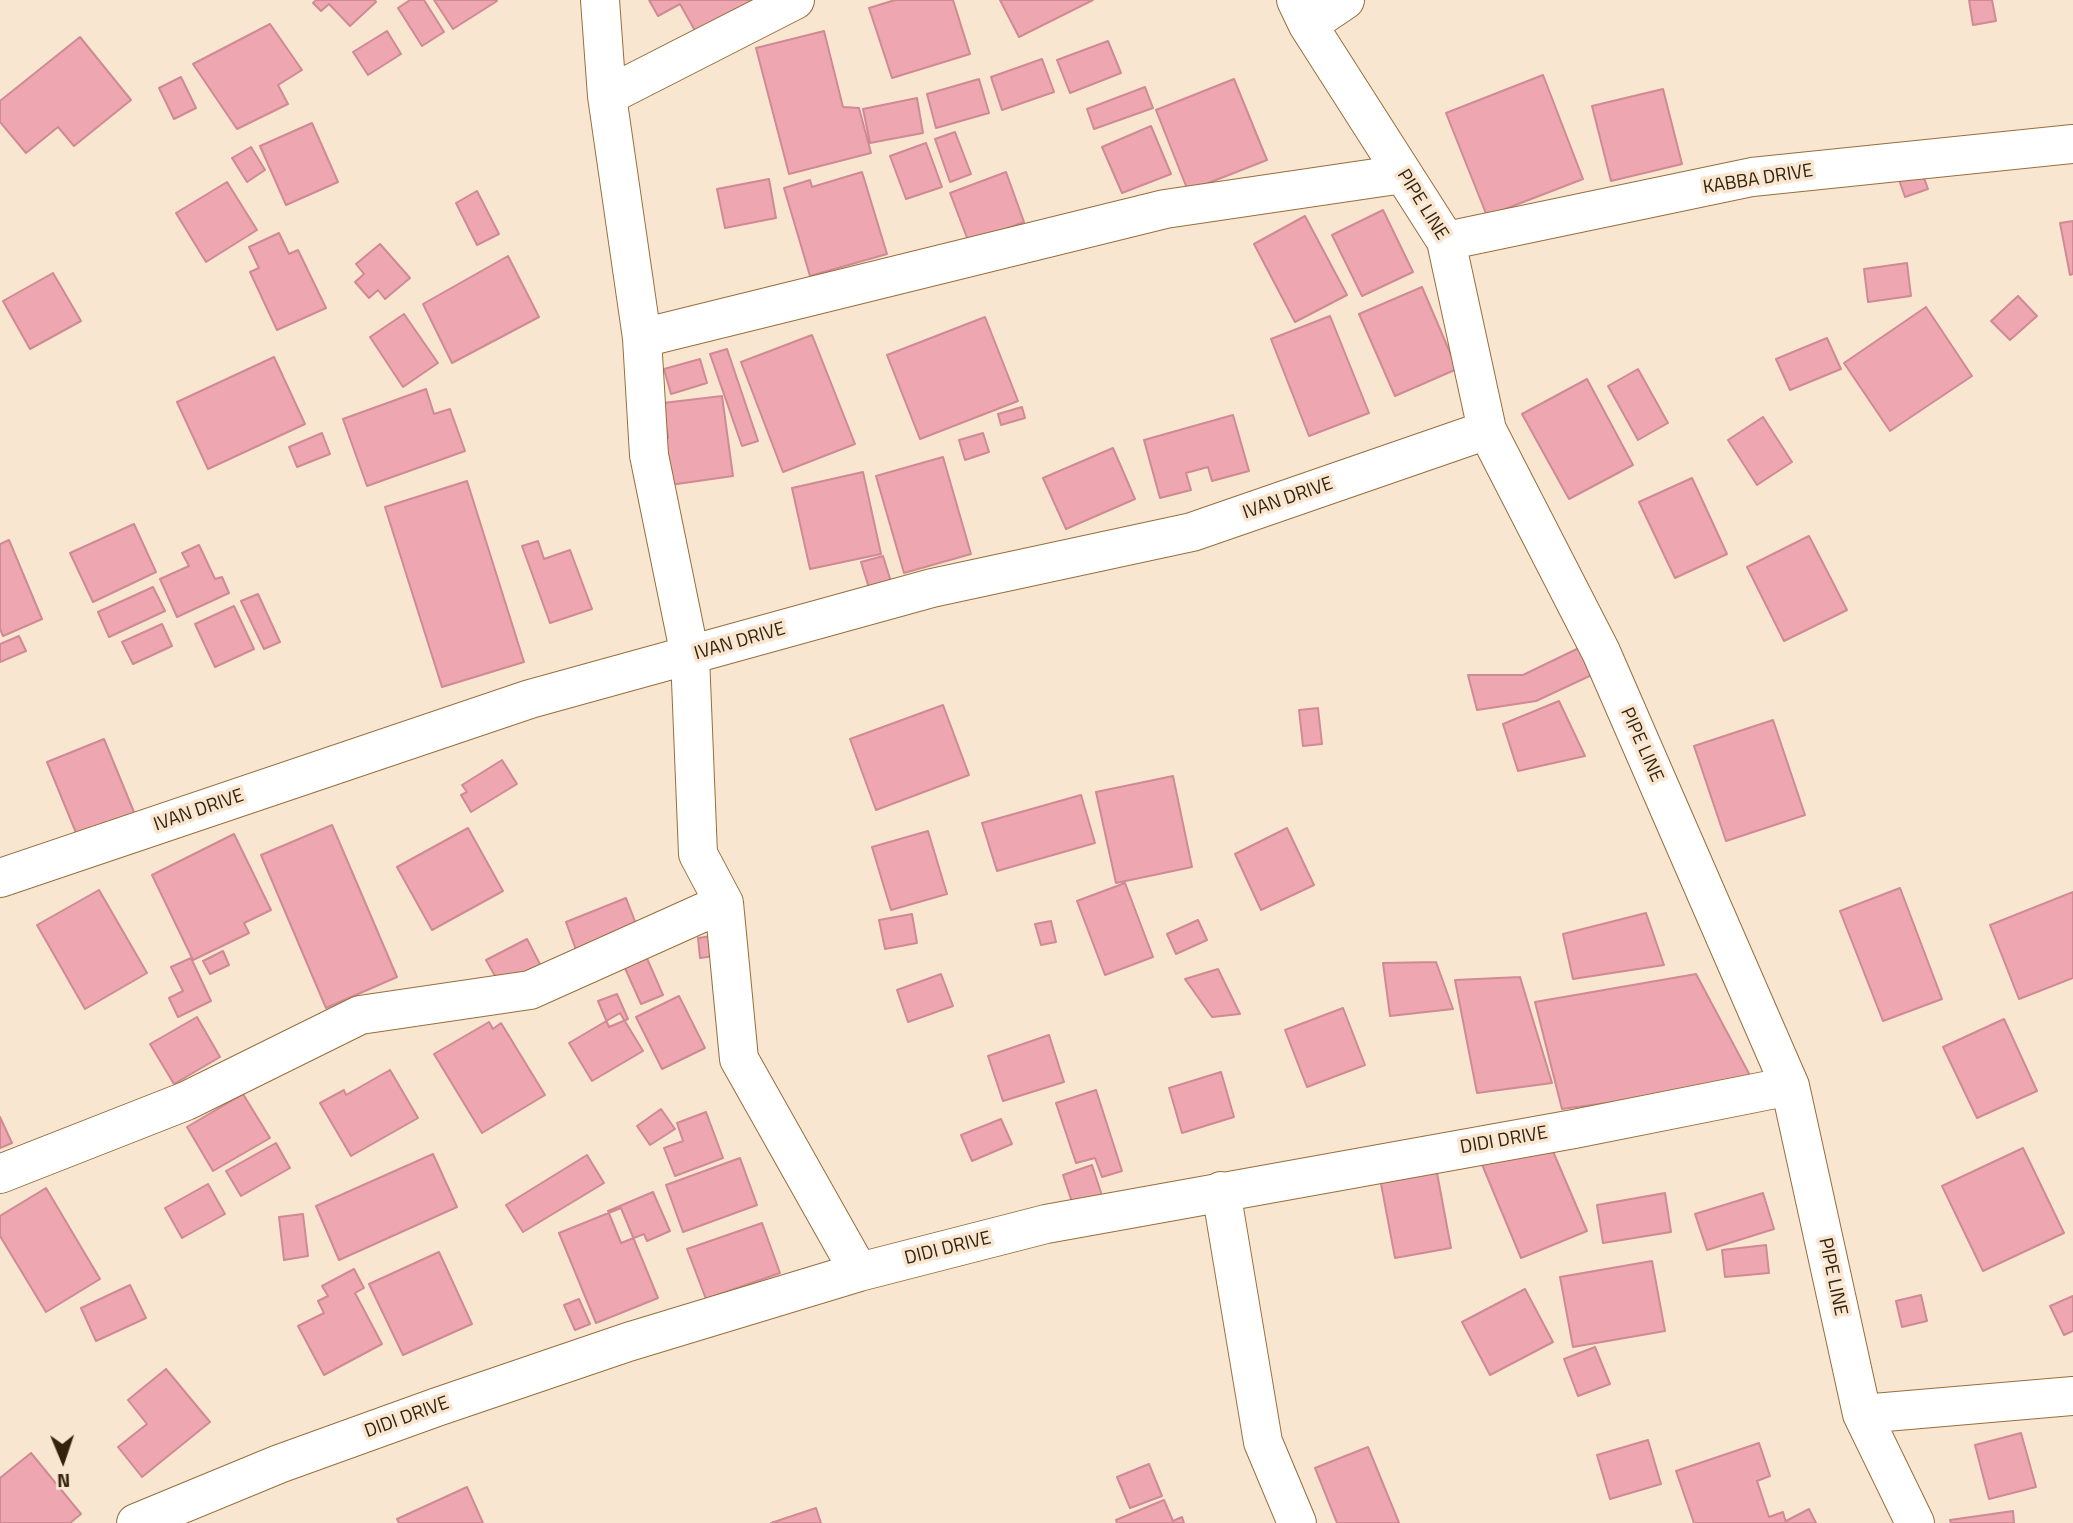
<!DOCTYPE html>
<html>
<head>
<meta charset="utf-8">
<style>
	body { margin:0 }
	#map { position:relative; width:2073px; height:1523px; overflow:hidden; background:#f9e6d1; font-family:"Titillium Web",sans-serif }
	canvas { display:block }
	.north { position:absolute; left:28px; top:1425px; width:70px; height:70px; -webkit-text-stroke:5px #f9e6d1; paint-order:stroke; rotate:178deg; font-size:19px; font-weight:700; line-height:28px; text-align:center; color:#33220c }
	.north::after { content:''; display:block; margin:auto; width:24px; height:32px; background:#33220c; clip-path:polygon(50% 0,100% 100%,50% 72%,0 100%) }
</style>
</head>
<body>
<div id="map">
<canvas width="2073" height="1523"></canvas>
<div class="north">N</div>
</div>
<script>
const g = document.querySelector('canvas').getContext('2d');
g.lineJoin = 'round';
function fillPath(path, color) { g.fillStyle = color; g.fill(path, 'evenodd'); }
const toPath = rows => new Path2D(rows.map(r => 'M' + r).join(''));
function strokePath(path, color, width, dash) { g.strokeStyle = color; g.lineWidth = width; g.lineCap = dash ? 'butt' : 'round'; g.setLineDash(dash || []); g.stroke(path); }
function write(font, color, halo, rows, align = 'center') {
  g.font = font + ' "Titillium Web",sans-serif'; g.lineWidth = 7; g.setLineDash([]); g.textBaseline = 'middle'; g.strokeStyle = halo; g.fillStyle = color; for (const [text, x, y, turn = 0] of rows) {
    g.save(); g.translate(x, y); g.rotate((+turn || 0) * Math.PI / 180); g.textAlign = isNaN(turn) ? turn : align; if (halo) g.strokeText(text, 0, 0); g.fillText(text, 0, 0); g.restore();
  }
}
const building = toPath([
	[316,0,375,0,376,2,350,26,329,4,321,11,313,3,316,0],
	[410,0,424,0,444,32,422,46,398,8,410,0],
	[434,0,496,0,497,1,453,29,434,0],
	[649,0,762,0,698,36,680,4,658,16,649,0],
	[895,0,953,0,970,54,892,78,869,8,895,0],
	[1000,0,1093,0,1019,37,1000,0],
	[1969,0,1992,0,1996,21,1973,25,1969,0],
	[270,24,302,70,278,85,288,104,237,129,193,64,270,24],
	[387,31,401,54,368,75,353,52,387,31],
	[824,31,843,107,859,108,871,153,789,174,756,48,824,31],
	[80,37,131,100,74,146,58,127,26,153,0,122,0,101,80,37],
	[1108,41,1121,73,1070,93,1057,60,1108,41],
	[1042,59,1054,92,1002,110,991,77,1042,59],
	[1543,75,1583,179,1487,216,1446,113,1543,75],
	[181,77,196,108,174,119,159,88,181,77],
	[979,79,989,113,936,128,927,94,979,79],
	[1234,79,1267,160,1188,191,1156,110,1234,79],
	[1145,87,1153,108,1094,129,1087,109,1145,87],
	[1663,89,1682,164,1611,181,1592,106,1663,89],
	[917,98,923,133,870,143,863,109,917,98],
	[312,123,338,182,286,205,260,146,312,123],
	[1151,126,1171,174,1122,193,1102,147,1151,126],
	[955,132,971,174,950,182,935,139,955,132],
	[926,143,942,187,906,199,890,156,926,143],
	[251,147,265,170,247,182,232,158,251,147],
	[1920,167,1928,189,1905,197,1897,174,1920,167],
	[862,172,887,254,810,276,784,188,810,180,812,187,862,172],
	[1006,172,1024,222,969,243,950,193,1006,172],
	[769,179,776,218,725,228,717,189,769,179],
	[227,182,257,230,206,262,176,213,227,182],
	[477,191,499,234,477,245,456,203,477,191],
	[1383,210,1413,272,1362,296,1332,235,1383,210],
	[1305,216,1347,295,1295,322,1254,244,1305,216],
	[2073,221,2073,274,2070,275,2060,223,2073,221],
	[279,233,289,254,298,250,326,308,277,330,250,272,259,268,249,247,279,233],
	[380,244,410,278,385,299,378,290,369,298,355,282,364,274,356,264,380,244],
	[508,256,539,317,452,363,423,304,508,256],
	[1907,263,1911,296,1868,302,1864,269,1907,263],
	[53,273,81,321,30,349,3,301,53,273],
	[1422,287,1457,369,1395,396,1359,314,1422,287],
	[2018,296,2037,316,2010,340,1991,321,2018,296],
	[1926,307,1972,376,1890,431,1844,363,1926,307],
	[404,314,438,363,403,387,370,337,404,314],
	[1330,316,1369,413,1309,436,1271,339,1330,316],
	[985,317,1018,401,920,439,887,355,985,317],
	[812,335,855,444,783,472,741,362,812,335],
	[1827,338,1841,369,1790,390,1776,359,1827,338],
	[727,349,758,441,742,446,710,354,727,349],
	[274,357,305,424,208,469,177,402,274,357],
	[700,359,707,383,671,394,664,369,700,359],
	[1638,369,1668,423,1638,440,1608,386,1638,369],
	[1587,379,1633,465,1569,499,1522,414,1587,379],
	[426,389,434,414,450,409,465,451,367,486,343,419,426,389],
	[722,396,733,476,663,486,657,440,668,438,663,403,722,396],
	[1022,407,1025,418,1001,425,998,414,1022,407],
	[1233,415,1249,471,1212,481,1208,467,1186,473,1191,490,1160,498,1144,440,1233,415],
	[1763,417,1792,462,1757,485,1728,440,1763,417],
	[322,433,330,454,297,467,289,447,322,433],
	[983,433,989,452,965,460,959,440,983,433],
	[1113,448,1135,499,1066,529,1043,478,1113,448],
	[943,457,971,554,904,573,876,476,943,457],
	[863,472,881,554,810,569,792,488,863,472],
	[1692,478,1727,554,1675,578,1639,502,1692,478],
	[467,481,524,662,442,687,385,507,467,481],
	[134,524,156,572,93,602,70,553,134,524],
	[1809,536,1847,610,1784,641,1747,567,1809,536],
	[9,540,42,619,3,636,0,629,0,544,9,540],
	[538,541,544,559,570,550,592,609,550,623,522,546,538,541],
	[199,545,215,579,222,577,229,593,177,617,160,579,189,566,182,553,199,545],
	[883,556,891,582,869,588,861,562,883,556],
	[153,587,165,611,109,637,98,612,153,587],
	[258,594,280,642,264,649,241,601,258,594],
	[234,606,254,649,215,667,195,624,234,606],
	[162,624,172,646,133,664,122,642,162,624],
	[19,636,26,651,0,662,0,644,19,636],
	[1579,648,1596,673,1536,701,1477,710,1468,675,1523,675,1579,648],
	[1559,701,1585,756,1518,771,1503,724,1559,701],
	[943,705,969,775,876,810,850,739,943,705],
	[1318,708,1322,744,1303,746,1299,710,1318,708],
	[1773,720,1805,815,1726,841,1694,746,1773,720],
	[104,739,136,817,79,840,47,762,104,739],
	[502,760,517,784,471,812,461,795,467,792,462,785,502,760],
	[1173,776,1192,867,1116,883,1096,792,1173,776],
	[1081,795,1095,843,997,871,982,823,1081,795],
	[332,825,397,977,326,1008,261,855,332,825],
	[468,828,503,891,432,930,397,867,468,828],
	[1287,828,1314,885,1261,910,1235,854,1287,828],
	[928,831,947,894,891,910,872,847,928,831],
	[234,834,271,910,244,923,249,933,193,960,152,875,234,834],
	[1125,883,1153,957,1105,975,1077,901,1125,883],
	[1900,888,1942,999,1883,1021,1840,911,1900,888],
	[99,890,147,973,85,1009,37,925,99,890],
	[2073,892,2073,978,2019,999,1990,925,2073,892],
	[626,898,641,937,580,961,566,922,626,898],
	[1646,913,1664,965,1573,979,1563,934,1646,913],
	[912,914,917,943,885,949,879,920,912,914],
	[1198,920,1207,940,1176,954,1167,934,1198,920],
	[1051,921,1056,942,1041,945,1035,924,1051,921],
	[719,935,722,955,700,958,698,938,719,935],
	[527,939,543,970,503,990,486,960,527,939],
	[642,947,663,995,641,1004,620,957,642,947],
	[223,951,229,965,210,974,203,961,223,951],
	[191,958,211,1001,178,1017,169,998,183,991,171,967,191,958],
	[1436,962,1453,1009,1390,1016,1383,963,1436,962],
	[1218,969,1240,1014,1212,1017,1185,979,1218,969],
	[941,974,953,1006,908,1022,897,990,941,974],
	[1696,974,1754,1083,1562,1109,1535,1002,1696,974],
	[1520,977,1552,1083,1477,1093,1455,980,1520,977],
	[617,994,628,1019,609,1027,598,1001,617,994],
	[679,996,705,1048,662,1069,636,1017,679,996],
	[1343,1008,1365,1065,1307,1087,1285,1030,1343,1008],
	[620,1013,643,1051,592,1081,569,1043,620,1013],
	[197,1017,220,1057,174,1084,150,1044,197,1017],
	[2004,1019,2037,1091,1977,1118,1943,1047,2004,1019],
	[489,1022,493,1029,501,1023,545,1095,482,1133,434,1054,489,1022],
	[1049,1035,1064,1082,1003,1101,988,1056,1049,1035],
	[390,1070,418,1118,351,1156,320,1103,344,1090,346,1095,390,1070],
	[1221,1072,1234,1117,1182,1133,1169,1088,1221,1072],
	[1096,1090,1122,1171,1102,1177,1095,1158,1076,1163,1056,1103,1096,1090],
	[243,1094,270,1138,213,1171,187,1127,243,1094],
	[661,1109,675,1129,650,1145,637,1126,661,1109],
	[706,1112,723,1158,675,1176,664,1148,683,1141,677,1123,706,1112],
	[0,1117,12,1143,0,1148,0,1117],
	[1001,1119,1012,1144,972,1161,961,1135,1001,1119],
	[1546,1135,1587,1231,1521,1258,1481,1162,1546,1135],
	[276,1143,290,1168,241,1196,226,1171,276,1143],
	[2023,1148,2064,1233,1983,1271,1942,1186,2023,1148],
	[433,1154,457,1207,339,1260,316,1206,433,1154],
	[587,1155,604,1183,523,1232,506,1205,587,1155],
	[740,1158,757,1205,683,1232,666,1185,740,1158],
	[1435,1162,1451,1248,1395,1258,1379,1173,1435,1162],
	[1092,1165,1106,1208,1077,1217,1063,1175,1092,1165],
	[208,1184,225,1214,182,1238,165,1208,208,1184],
	[46,1188,100,1279,46,1312,0,1236,0,1216,46,1188],
	[653,1192,670,1231,647,1241,644,1234,621,1243,608,1211,653,1192],
	[1665,1193,1671,1232,1603,1243,1597,1205,1665,1193],
	[1763,1193,1774,1229,1707,1250,1695,1214,1763,1193],
	[621,1208,658,1298,596,1323,559,1233,621,1208],
	[303,1214,308,1256,284,1260,279,1217,303,1214],
	[762,1223,780,1273,706,1299,687,1249,762,1223],
	[1766,1245,1769,1273,1725,1277,1722,1250,1766,1245],
	[439,1252,472,1324,403,1355,369,1284,439,1252],
	[1652,1261,1665,1331,1573,1347,1560,1277,1652,1261],
	[354,1269,364,1288,355,1293,382,1344,324,1375,298,1326,324,1313,318,1301,328,1296,322,1286,354,1269],
	[130,1285,146,1318,96,1341,81,1308,130,1285],
	[1525,1289,1553,1342,1490,1375,1462,1322,1525,1289],
	[1921,1295,1927,1321,1902,1327,1896,1301,1921,1295],
	[2073,1296,2073,1331,2064,1335,2050,1306,2073,1296],
	[579,1299,590,1324,575,1330,564,1305,579,1299],
	[1595,1347,1610,1384,1578,1396,1564,1359,1595,1347],
	[166,1369,210,1422,142,1477,118,1447,147,1424,128,1400,166,1369],
	[2021,1433,2036,1487,1989,1499,1975,1445,2021,1433],
	[1648,1440,1661,1484,1610,1499,1597,1455,1648,1440],
	[1759,1443,1770,1476,1757,1481,1769,1517,1783,1512,1786,1523,1694,1523,1676,1471,1759,1443],
	[1368,1447,1399,1523,1337,1523,1315,1468,1368,1447],
	[31,1453,81,1514,70,1523,0,1523,0,1478,31,1453],
	[1149,1464,1162,1496,1130,1508,1117,1477,1149,1464],
	[467,1487,483,1523,399,1523,397,1519,467,1487],
	[1164,1500,1173,1521,1182,1517,1184,1523,1117,1523,1116,1520,1164,1500],
	[816,1508,821,1523,771,1523,816,1508],
	[1809,1509,1816,1523,1787,1523,1786,1521,1809,1509],
	[2013,1511,2014,1523,1951,1523,1950,1520,2013,1511]
]);
fillPath(building, '#eea7b0');
strokePath(building, '#cf8a94', 2);
const street = toPath([
	[600,0,607,96,642,338,649,455,690,656,698,854,724,903,739,1059,859,1272],
	[1296,0,1308,25,1446,241,1487,430,1601,652,1790,1086,1862,1414,1915,1523],
	[1308,25,1345,0],
	[607,96,795,0],
	[1446,241,1752,177,2073,144],
	[642,338,1165,209,1403,174],
	[0,878,530,699,932,588,1192,532,1487,430],
	[0,1174,186,1101,360,1015,530,990,724,903],
	[1221,1191,1263,1442,1297,1523],
	[1862,1414,2073,1396],
	[136,1523,279,1464,437,1407,628,1342,859,1272,1046,1224,1574,1129,1790,1086]
]);
strokePath(street, '#976e3b', 40);
strokePath(street, '#fff', 38);
write('19px', '#33220c', '#f9e6d1', [
	["KABBA DRIVE",1758,180,-9],
	["PIPE LINE",1422,205,58],
	["IVAN DRIVE",1288,499,-19],
	["IVAN DRIVE",740,642,-16],
	["PIPE LINE",1641,745,66],
	["IVAN DRIVE",199,811,-19],
	["DIDI DRIVE",1504,1141,-10],
	["DIDI DRIVE",948,1249,-14],
	["PIPE LINE",1832,1277,78],
	["DIDI DRIVE",407,1418,-20]
]);
</script>
</body>
</html>
